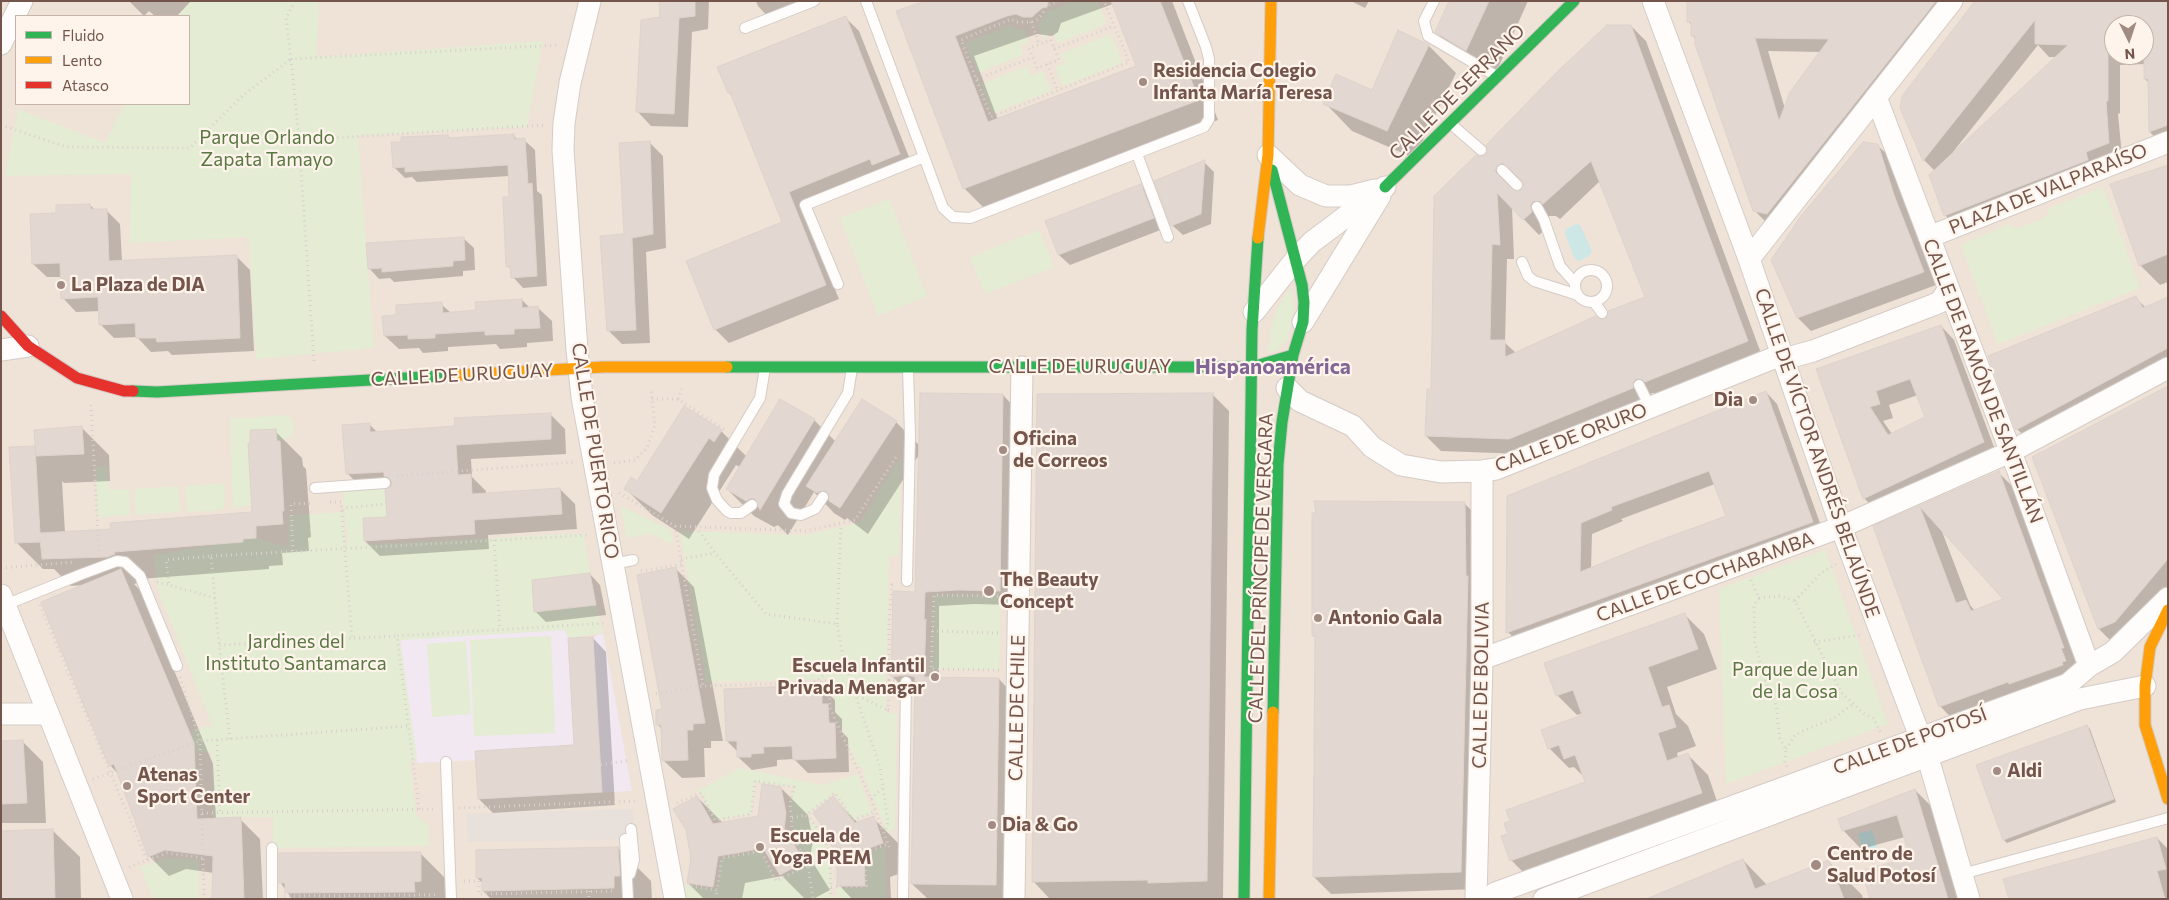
<!DOCTYPE html>
<html>
<head>
<meta charset="utf-8">
<style>
	body { margin:0 }
	#map { position:relative; width:2169px; height:900px; overflow:hidden; background:#f6f0e9; font-family:Commissioner,sans-serif }
	canvas { display:block }
	.frame { position:absolute; inset:0; border:2px solid #73554b; pointer-events:none }
	.legend { position:absolute; left:15px; top:15px; width:175px; height:90px; box-sizing:border-box; background:#fef4eb; border:1px solid #c6b4ab; margin:0; padding:6px 9px; list-style:none; font-size:15px; color:#73554b }
	.legend li { display:flex; align-items:center; gap:10px; height:25px }
	.legend b { width:25px; border:1px solid #c6b4ab }
	.north { position:absolute; left:2104px; top:15px; width:50px; height:50px; box-sizing:border-box; background:#fef4eb; border:1px solid #c6b4ab; border-radius:50%; rotate:176deg; font-size:14px; font-weight:700; line-height:20px; text-align:center; color:#73554b }
	.north::after { content:''; display:block; margin:auto; width:18px; height:22px; background:#a18b82; clip-path:polygon(50% 0,100% 100%,50% 72%,0 100%) }
</style>
</head>
<body>
<div id="map">
<canvas width="2169" height="900"></canvas>
<div class="frame"></div>
<ul class="legend">
<li><b style="height:6px;background:#30b455"></b>Fluido</li>
<li><b style="height:6px;background:#ff9f0a"></b>Lento</li>
<li><b style="height:6px;background:#e5322d"></b>Atasco</li>
</ul>
<div class="north">N</div>
</div>
<script>
const g = document.querySelector('canvas').getContext('2d');
g.lineJoin = 'round';
function fillPath(path, color) { g.fillStyle = color; g.fill(path, 'evenodd'); }
const toPath = rows => new Path2D(rows.map(r => 'M' + r).join(''));
function strokePath(path, color, width, dash) { g.strokeStyle = color; g.lineWidth = width; g.lineCap = dash ? 'butt' : 'round'; g.setLineDash(dash || []); g.stroke(path); }
function write(font, color, halo, rows, align = 'center') {
  g.font = font + ' Commissioner,sans-serif'; g.lineWidth = 4.5; g.setLineDash([]); g.textBaseline = 'middle'; g.strokeStyle = halo; g.fillStyle = color; for (const [text, x, y, turn = 0] of rows) {
    g.save(); g.translate(x, y); g.rotate((+turn || 0) * Math.PI / 180); g.textAlign = isNaN(turn) ? turn : align; if (halo) g.strokeText(text, 0, 0); g.fillText(text, 0, 0); g.restore();
  }
}
fillPath(toPath([
	[1,1,2168,1,2168,899,1,899],
	[16,16,189,16,189,104,16,104],
	[2114,25,2144,25,2144,55,2114,55]
]), '#efe2d7');
fillPath(toPath([
	[632,809,635,829,629,839,468,842,467,814]
]), '#e8e0db');
fillPath(toPath([
	[565,629,568,638,593,637,603,633,632,791,478,799,476,760,417,763,400,640]
]), '#f1e8f1');
fillPath(toPath([
	[190,1,319,1,316,57,543,41,527,127,358,136,374,348,256,359,249,237,130,243,131,174,5,176,18,109,105,143,125,104,189,104,189,16,176,16],
	[1075,1,1097,1,1106,24,1057,43,1053,33,1043,37,1038,25,1048,11],
	[1009,26,1019,31,1025,30,1029,42,1020,46,1023,55,978,73,965,43],
	[1111,34,1122,63,1063,86,1055,67,1065,63,1061,54],
	[1027,66,1031,76,1043,71,1051,91,993,113,981,84],
	[2103,187,2140,288,1998,344,1961,245,2009,224,2016,229,2045,218,2050,208],
	[889,199,927,296,878,316,840,218],
	[1039,230,1054,267,985,294,970,257],
	[1290,288,1294,308,1288,339,1277,350,1268,353,1271,329,1278,307],
	[287,415,292,419,294,428,291,437,277,441,275,429,250,431,250,443,248,443,252,505,233,508,230,419],
	[898,461,901,462,899,555,889,556,886,712,897,714,895,828,889,832,887,831,863,774,864,768,858,766,835,710,834,679,706,682,680,531,806,535,860,523],
	[107,466,109,490,129,489,130,515,98,517,95,467],
	[224,483,225,507,220,510,187,512,186,486],
	[178,486,180,512,136,515,134,489],
	[385,487,387,517,363,518,365,545,583,533,590,573,532,580,534,612,596,605,603,633,568,638,565,630,400,640,417,758,410,763,415,806,417,816,428,826,429,846,273,848,273,817,214,818,212,753,194,751,190,733,206,726,213,727,159,593,154,555,256,538,289,548,289,516,343,512,345,546,348,546,343,490],
	[620,506,671,530,673,544,650,534,627,538],
	[1825,550,1888,724,1726,784,1719,589],
	[934,595,1001,596,999,670,931,669],
	[551,636,555,733,474,736,470,640],
	[466,641,471,714,432,717,427,644],
	[740,768,822,785,858,774,872,813,853,820,835,793,806,815,823,835,830,857,831,899,685,899,684,885,717,890,722,858,761,851,776,880,808,865,793,836,790,804,794,787,755,782,751,814,715,820,701,793,695,792],
	[885,846,886,899,837,899,837,888,867,888,866,853],
	[168,858,199,860,199,899,153,899,140,867]
]), '#e4ecd4');
fillPath(toPath([
	[1576,224,1580,225,1592,251,1589,256,1579,261,1575,259,1565,234,1566,229],
	[1872,830,1880,856,1866,860,1858,834]
]), '#cce7e6');
fillPath(toPath([
	[129,1,191,1,177,16,155,16,149,11,144,16],
	[661,1,709,1,708,29,692,32,688,127,651,126,638,112,661,18],
	[756,1,820,1,771,20,758,6],
	[927,1,1172,1,1218,120,984,208,964,188],
	[1113,4,1137,67,998,120,974,56,1037,34,1052,36,1058,32,1061,23],
	[1351,1,1369,1,1365,8],
	[1450,1,1528,1,1494,77,1464,59,1436,32],
	[1688,1,1956,1,1768,224,1754,210,1696,40,1692,35,1692,26,1689,22],
	[1768,51,1821,52,1785,109],
	[2168,1,2168,143,2162,145,2150,132,2149,83,2145,79,2145,64,2120,65,2120,113,2118,114,2122,156,1958,228,1945,215,1935,171,1924,160,1901,107,1976,3],
	[2114,25,2144,25,2144,55,2114,55],
	[2038,45,2049,57,2057,57,1954,153,1953,152],
	[846,18,859,31,913,167,887,178,883,173,801,206,839,299,729,343,715,329,784,223,734,97,729,93,719,68],
	[1631,26,1646,41,1762,356,1659,394,1652,393,1648,397,1525,454,1441,451,1426,436,1432,391,1480,158,1487,156],
	[1520,178,1525,183,1525,188,1520,193,1513,191,1510,189,1513,180],
	[1600,181,1646,298,1607,320,1599,321,1516,353,1505,343,1507,259,1514,259,1512,207,1539,235,1547,228,1545,222,1549,216,1556,216,1560,219],
	[1399,32,1429,46,1456,73,1414,158,1352,131,1325,103,1373,91],
	[513,135,518,140,524,140,535,150,537,191,542,195,547,286,523,288,513,277,512,270,508,266,511,198,509,176,417,182,412,177,405,178,394,167,448,136,451,139],
	[649,142,663,156,666,248,646,252,650,343,622,344,608,330,625,235],
	[1877,145,1891,158,1907,209,1936,285,1811,331,1798,318,1773,260],
	[1204,162,1214,172,1211,224,1183,235,1172,225],
	[2168,166,2168,282,2160,285,2140,265],
	[1141,186,1151,196,1163,229,1070,265,1059,255,1047,222],
	[90,205,95,210,106,210,120,224,122,261,236,256,250,270,254,351,172,355,168,351,151,352,137,337,114,338,100,324,100,311,76,312,63,298,62,277,47,277,33,264,57,214],
	[463,238,474,248,475,270,463,271,463,276,394,282,390,278,379,279,369,268],
	[2136,298,2146,308,2168,299,2168,374,2034,446,2017,429],
	[522,300,530,308,538,308,552,321,553,341,527,343,527,347,500,349,496,344,448,347,448,351,423,353,419,348,399,349,385,336,398,316,441,304,451,313,477,312],
	[1941,326,1954,340,1997,455,1878,512,1864,498,1817,370],
	[1918,395,1927,417,1892,434,1883,421,1893,418,1889,405],
	[1766,392,1777,404,1824,534,1519,643,1508,632,1509,497],
	[1715,484,1728,517,1591,569,1592,534,1623,521,1621,519],
	[1212,394,1229,411,1223,898,1049,898,1033,881],
	[1003,395,1017,410,1014,605,974,604,939,606,939,678,999,679,1013,694,1010,899,927,898,912,884,916,690,907,691,892,676,917,593,919,455,868,534,847,518,845,520,834,513,814,492,788,535,778,525,774,527,754,516,727,489,740,467,736,465,689,539,652,515,625,488,637,482,684,408,721,431,747,457,814,420,836,442,896,422,920,446],
	[550,414,565,429,566,454,471,459,472,477,486,491,486,494,560,489,575,504,577,529,488,535,489,549,380,556,365,541,389,518,393,487,362,488,347,473,369,424,378,433,456,427],
	[82,428,109,455,110,481,64,483,62,481,65,533,112,530,254,513,275,431,302,458,303,466,306,469,311,537,308,538,309,551,282,553,283,565,269,566,269,569,140,579,141,582,134,584,141,591,213,764,216,819,240,819,260,839,263,899,214,899,214,873,186,869,169,876,149,856,118,774,110,765,85,585,71,586,54,569,43,569,16,542,35,447,37,449],
	[2033,457,2124,514,2168,561,2168,593,2114,644,2099,629],
	[1998,472,2021,495,2087,683,2083,685,2084,687,2033,706,1962,729,1940,706,1875,527],
	[1941,529,2005,599,1975,611,1970,605],
	[1464,503,1481,520,1478,889,1331,894,1314,877,1316,638,1313,635],
	[676,569,694,587,723,741,711,741,711,748,704,748,705,777,682,778,663,760,662,729,658,725,664,711],
	[590,574,600,585,606,615,546,622,535,611],
	[1684,614,1704,634,1717,669,1667,687,1676,714,1688,726,1696,746,1677,753,1678,758,1688,755,1708,775,1721,813,1531,880,1511,860,1586,783,1584,777,1574,767,1569,768,1549,748,1584,716,1583,713,1577,715,1557,695],
	[593,638,606,652,615,805,493,813,479,799,575,746],
	[821,686,835,700,835,712,842,719,842,732,848,738,849,772,808,773,794,759,777,760,777,766,752,770,738,757,738,752,727,741],
	[2087,726,2090,729,2116,802,2007,843,2004,840],
	[1,742,23,742,43,762,46,823,1,823],
	[781,788,808,815,813,841,810,858,830,890,813,899,805,899,782,876,745,883,742,899,704,899,688,883,697,797,723,823,759,817],
	[1915,790,1934,809,1960,899,1871,899,1911,858,1905,837,1861,849,1843,830],
	[833,798,858,823,873,818,900,845,909,870,890,877,891,899,852,899,839,885],
	[52,830,80,857,81,899,1,899],
	[2157,838,2168,849,2168,899,2010,899],
	[618,848,651,881,652,899,491,899,483,891,483,883,477,878],
	[420,853,453,886,454,899,292,899,280,882],
	[1743,860,1768,886,1829,862,1862,895,1863,899,1660,899]
]), '#0003');
const building = toPath([
	[659,1,695,1,695,16,679,18,674,114,636,112,641,20,660,17,659,1],
	[925,1,1048,1,1047,7,1042,8,1032,17,1023,17,1016,14,1007,16,955,36,988,122,1136,66,1111,1,1160,1,1199,100,963,189,896,11,925,1],
	[1449,1,1489,1,1466,51,1435,32,1449,1],
	[1687,1,1936,1,1767,214,1753,211,1695,44,1695,36,1691,36,1691,22,1687,22,1687,1],
	[1755,38,1829,39,1790,92,1779,121,1755,38],
	[1975,1,2168,1,2168,125,2149,132,2148,79,2144,79,2144,25,2114,25,2114,52,2108,52,2108,101,2106,101,2109,143,2086,152,2088,160,1944,216,1929,175,2068,45,2035,44,2035,20,1923,161,1900,108,1902,96,1975,1],
	[846,16,900,154,872,165,870,159,789,192,826,285,714,330,686,261,782,222,730,92,728,93,717,67,846,16],
	[1607,25,1631,25,1748,341,1645,382,1642,379,1636,379,1633,382,1633,388,1509,439,1425,436,1427,389,1431,389,1432,339,1434,196,1476,155,1480,157,1486,155,1488,151,1486,145,1558,71,1607,25],
	[1591,161,1645,297,1608,311,1606,319,1600,319,1596,316,1505,357,1505,340,1490,340,1492,244,1500,245,1497,193,1523,220,1532,212,1530,206,1533,201,1540,201,1543,204,1591,161],
	[1503,163,1522,181,1524,186,1521,190,1518,192,1513,190,1497,174,1495,171,1497,166,1503,163],
	[1398,30,1429,45,1387,131,1323,104,1336,74,1372,90,1398,30],
	[514,134,514,139,525,138,528,184,532,183,537,276,511,278,510,266,506,267,503,197,509,197,508,165,405,172,405,167,393,168,391,142,401,142,401,137,448,135,449,138,514,134],
	[650,141,653,234,632,238,636,330,607,331,600,236,624,234,619,143,650,141],
	[1863,142,1878,144,1894,195,1924,272,1797,318,1771,260,1801,216,1863,142],
	[1205,160,1201,214,1171,226,1154,181,1205,160],
	[2168,165,2168,254,2139,266,2110,184,2168,165],
	[1141,184,1154,218,1058,255,1045,221,1141,184],
	[90,204,91,209,107,209,109,261,237,255,240,338,157,342,156,338,136,338,135,323,99,325,98,297,61,299,60,263,32,264,30,214,56,213,56,205,90,204],
	[464,237,465,260,453,261,453,266,382,272,382,268,368,269,366,243,464,237],
	[2136,296,2143,308,2168,297,2168,348,2016,430,1988,356,2136,296],
	[522,299,522,308,538,306,540,328,514,329,514,334,485,335,485,331,435,334,435,338,408,339,408,335,384,336,382,316,396,315,396,305,442,302,443,313,476,310,475,302,522,299],
	[1941,325,1984,442,1863,499,1816,369,1941,325],
	[1910,379,1925,417,1888,435,1870,407,1880,404,1876,391,1910,379],
	[2168,386,2168,559,2115,622,2098,629,2032,457,2168,386],
	[1766,391,1813,522,1506,633,1507,496,1766,391],
	[1709,471,1726,516,1644,546,1580,572,1581,523,1612,510,1611,507,1709,471],
	[920,393,1003,394,1000,591,959,590,925,592,924,620,926,619,924,677,999,678,996,885,911,884,915,677,907,675,891,677,893,591,915,592,920,393],
	[1213,393,1207,881,1148,883,1148,880,1032,882,1037,394,1213,393],
	[780,399,815,419,760,510,755,499,751,498,746,501,726,489,780,399],
	[862,399,897,421,840,508,829,501,829,494,826,491,820,491,817,493,806,486,862,399],
	[684,406,722,430,714,442,709,438,661,513,624,489,631,477,637,481,684,406],
	[551,413,551,439,456,445,458,475,471,474,472,494,560,488,562,514,474,520,475,534,364,541,363,518,387,517,385,490,391,486,392,482,388,477,384,476,384,472,346,474,342,425,370,423,370,432,455,426,454,418,551,413],
	[82,426,84,454,36,456,34,430,82,426],
	[276,429,277,441,280,441,284,511,282,511,283,524,256,526,256,538,243,539,243,542,114,552,115,554,107,557,42,559,40,538,41,542,15,543,9,447,35,446,40,533,111,529,110,523,252,512,248,443,250,443,250,430,276,429],
	[1999,471,2064,648,2061,648,2066,661,2062,662,2063,665,2009,684,2008,682,1939,707,1873,526,1999,471],
	[1920,507,1967,559,2003,599,1971,611,1966,600,1956,603,1920,507],
	[1314,501,1465,502,1466,576,1468,576,1461,872,1313,877,1315,636,1312,636,1312,513,1316,513,1314,501],
	[676,567,705,723,693,724,693,730,687,730,688,760,662,761,661,725,656,725,656,710,662,709,637,575,676,567],
	[121,569,194,743,197,819,241,817,244,899,212,899,213,856,165,850,148,857,114,764,109,766,41,602,121,569],
	[590,573,596,605,534,612,532,580,590,573],
	[1685,613,1698,649,1648,667,1662,707,1669,705,1676,727,1658,733,1667,761,1688,753,1702,793,1510,861,1501,836,1508,834,1504,823,1510,821,1506,810,1585,782,1575,755,1564,759,1559,745,1548,749,1541,730,1582,715,1573,690,1556,696,1544,663,1685,613],
	[593,637,602,792,478,799,475,751,574,745,568,638,593,637],
	[822,685,822,704,828,704,829,723,835,723,836,758,793,760,792,746,763,747,764,753,751,754,751,757,737,757,737,741,726,741,724,689,822,685],
	[2087,725,2114,799,2003,840,1976,765,2087,725],
	[23,740,27,803,1,804,1,741,23,740],
	[762,784,781,787,786,813,783,839,788,834,804,862,780,875,763,848,737,853,718,856,713,887,687,883,691,858,686,830,673,809,697,796,713,824,758,816,762,784],
	[1915,789,1948,899,1870,899,1862,871,1910,857,1897,815,1842,831,1838,819,1915,789],
	[833,796,855,823,874,816,883,843,864,850,865,886,837,886,837,860,827,833,813,813,833,796],
	[53,829,55,899,1,899,1,831,53,829],
	[2157,837,2166,869,2157,871,2165,899,2009,899,2003,879,2157,837],
	[618,847,620,876,614,876,614,888,482,891,482,878,476,878,476,850,618,847],
	[421,852,421,881,414,882,415,892,285,893,285,883,279,883,279,853,421,852],
	[1743,859,1755,889,1829,860,1844,899,1646,899,1743,859]
]);
fillPath(building, '#e2d8d1');
strokePath(building, '#dfd3cc', 1);
const lane = toPath([
	[866,1,943,208,953,217,970,218,1204,127,1209,119,1209,59,1206,47,1188,1],
	[1434,1,1424,21,1428,36,1496,76],
	[745,28,814,1],
	[1451,124,1481,150],
	[1137,154,1168,237],
	[1502,170,1517,185],
	[1537,207,1544,220,1560,266,1575,283],
	[1522,262,1528,276,1534,281,1578,295],
	'1575 286a16 16 0 1 1 32 0a16 16 0 1 1-32 0Z',
	[838,284,805,205,924,157],
	[1594,302,1602,313],
	[1639,385,1650,407],
	[315,488,385,483],
	[823,497,815,509,801,515,791,513,784,504,787,494,848,393,852,368],
	[752,505,741,513,731,513,727,511,717,500,712,488,713,482,714,475,760,398,765,368],
	[613,564,633,560],
	[907,581,910,435,908,368],
	[5,605,82,574,117,561,125,562,140,576,177,666],
	[446,762,451,899],
	[625,839,628,899],
	[272,848,272,899],
	[630,874,634,860,631,829],
	[1962,874,2168,818],
	[903,899,906,682]
]);
const street = toPath([
	[590,1,570,83,564,123,563,150,577,350,582,397,675,899],
	[1653,1,1749,259,1841,527,1928,758,1969,899],
	[1,44,22,1],
	[1876,97,2018,471,2089,666],
	[1268,155,1300,185,1326,196,1351,196,1375,190],
	[1929,237,2168,142],
	[1749,259,1952,1],
	[1254,312,1295,260,1312,242,1385,187],
	[1303,322,1380,196],
	[1,350,28,346],
	[1287,388,1300,401,1353,426,1372,447,1401,465,1441,472,1482,471,1496,469,1781,355,1791,357,1813,351,1933,305,1940,302,1948,290],
	[1,595,122,899],
	[1482,659,1841,527,2010,452,2168,368],
	[1,714,47,714],
	[1014,899,1022,367],
	[1476,899,1482,659,1482,471],
	[1490,899,1495,893,2068,684,2089,666,2113,652,2168,598],
	[1544,899,2080,699,2145,686]
]);
const fast = toPath([
	[1272,170,1302,285,1304,302,1303,322,1293,355,1282,422,1278,464,1273,712],
	[1385,187,1574,1],
	[727,367,1252,367,1293,355],
	[133,391,157,392,459,375],
	[1244,899,1252,330,1258,238]
]);
const slow = toPath([
	[1258,238,1268,155,1271,1],
	[459,375,603,367,727,367],
	[2168,610,2150,647,2145,686,2145,725,2168,799],
	[1269,899,1273,712]
]);
const jam = toPath([
	[1,316,28,346,77,378,124,391,133,391]
]);
strokePath(lane, '#d4ccc7', 12);
strokePath(street, '#d4ccc7', 23);
strokePath(fast, '#d5cbc6', 13);
strokePath(slow, '#d5cbc6', 13);
strokePath(jam, '#d5cbc6', 13);
strokePath(toPath([
	[295,1,286,18,291,59,560,45],
	[1059,1,1046,6,1043,13,1038,19,1031,22,1017,22,1011,19,961,40,991,117,1129,62,1104,1],
	[1031,22,1039,44],
	[1051,40,1059,60,1037,68,1029,48,1051,40],
	[1054,49,1114,26],
	[291,59,299,140],
	[1047,64,1058,91],
	[977,79,1033,57],
	[1,125,66,147,190,148,242,96,291,59],
	[314,361,299,140,546,125],
	[652,399,678,399,725,430],
	[678,399,682,388],
	[91,405,99,553],
	[614,463,635,460,647,448,655,425,651,389],
	[397,476,575,462],
	[619,493,675,526,806,531,855,520,896,457],
	[330,502,341,502,352,638],
	[342,510,345,508,386,504],
	[675,526,703,686],
	[696,527,715,553,766,614,837,624,844,661,880,767,888,822,884,832],
	[494,540,500,630],
	[293,551,291,504,314,503],
	[211,556,590,535],
	[681,559,715,553],
	[1,568,74,562],
	[641,571,682,564],
	[1751,580,1759,598,1754,605,1755,642,1763,676,1776,705,1780,739,1786,749,1785,762,1787,767],
	[157,582,169,585],
	[215,598,169,585,166,560,211,556,215,598,219,645],
	[1759,598,1780,596,1795,601,1841,692,1863,713,1873,718,1881,733],
	[1795,601,1821,573,1836,564],
	[40,605,147,860],
	[837,624,841,525],
	[932,631,1000,633],
	[1814,642,1861,635],
	[999,670,931,669,934,595,1000,596],
	[180,677,200,741,204,899],
	[889,680,888,710,892,710],
	[894,680,889,680,889,622,892,585,896,585],
	[814,682,844,661],
	[656,694,703,686,829,682,830,708,871,799,889,847],
	[858,696,888,710],
	[230,739,219,645,397,636],
	[217,740,220,813],
	[1786,749,1796,734,1834,718,1853,704],
	[601,765,630,760],
	[93,779,200,741,408,726],
	[871,799,882,788],
	[677,803,701,793,715,820,751,814,755,781,794,787,790,804,793,836,808,865,813,899],
	[459,808,638,801],
	[419,809,397,636,606,623],
	[202,813,435,809],
	[792,818,806,815],
	[129,867,167,853,203,858],
	[464,881,479,881,479,894,615,891],
	[691,886,717,890,722,858,761,851,776,881,808,865],
	[831,887,866,886,865,852,888,844],
	[589,891,589,899],
	[284,896,438,895],
	[716,899,717,890],
	[831,899,830,857,823,835,806,815,835,793,853,820,876,811]
]), '#d9d0cd', 3, [1, 4]);
strokePath(lane, '#fefdfc', 10);
strokePath(street, '#fefdfc', 21);
strokePath(fast, '#30b455', 11);
strokePath(slow, '#ff9f0a', 11);
strokePath(jam, '#e5322d', 11);
for (const [x, y, r, color] of [
	[1143,82,5,"#a18b82"],
	[61,285,5,"#a18b82"],
	[1753,400,5,"#a18b82"],
	[1003,450,5,"#a18b82"],
	[989,591,6,"#a18b82"],
	[1318,618,5,"#a18b82"],
	[935,677,5,"#a18b82"],
	[1997,771,5,"#a18b82"],
	[127,786,5,"#a18b82"],
	[992,825,5,"#a18b82"],
	[760,847,5,"#a18b82"],
	[1816,865,6,"#a18b82"]
]) { const dot = new Path2D(); dot.arc(x, y, r, 0, 2 * Math.PI); g.fillStyle = color; g.fill(dot); strokePath(dot, '#fef4eb', 2); }
write('bold 19px', '#73554b', '#fef4eb', [
	["Residencia Colegio",1153,71],
	["Infanta María Teresa",1153,93],
	["La Plaza de DIA",71,285],
	["Dia",1743,400,"right"],
	["Oficina",1013,439],
	["de Correos",1013,461],
	["The Beauty",1000,580],
	["Concept",1000,602],
	["Antonio Gala",1328,618],
	["Escuela Infantil",925,666,"right"],
	["Privada Menagar",925,688,"right"],
	["Aldi",2007,771],
	["Atenas",137,775],
	["Sport Center",137,797],
	["Dia & Go",1002,825],
	["Escuela de",770,836],
	["Yoga PREM",770,858],
	["Centro de",1827,854],
	["Salud Potosí",1827,876]
], 'left');
write('19px', '#73554b', '#fef4eb', [
	["CALLE DE SERRANO",1457,92,-45],
	["PLAZA DE VALPARAÍSO",2048,189,-22],
	["CALLE DE URUGUAY",1080,367],
	["CALLE DE URUGUAY",462,375,-3],
	["CALLE DE RAMÓN DE SANTILLÁN",1983,381,69],
	["CALLE DE ORURO",1571,438,-21],
	["CALLE DE PUERTO RICO",595,451,81],
	["CALLE DE VÍCTOR ANDRÉS BELAÚNDE",1817,453,71],
	["CALLE DEL PRÍNCIPE DE VERGARA",1261,568,-88],
	["CALLE DE COCHABAMBA",1705,577,-20],
	["CALLE DE BOLIVIA",1481,685,-89],
	["CALLE DE CHILE",1017,708,-89],
	["CALLE DE POTOSÍ",1910,741,-20]
]);
write('19px', '#597843', '#fef4eb', [
	["Parque Orlando",267,138],
	["Zapata Tamayo",267,160],
	["Jardines del",296,642],
	["Instituto Santamarca",296,664],
	["Parque de Juan",1795,670],
	["de la Cosa",1795,692]
]);
write('bold 21px', '#816696', '#fef4eb', [
	["Hispanoamérica",1273,367]
]);
</script>
</body>
</html>
